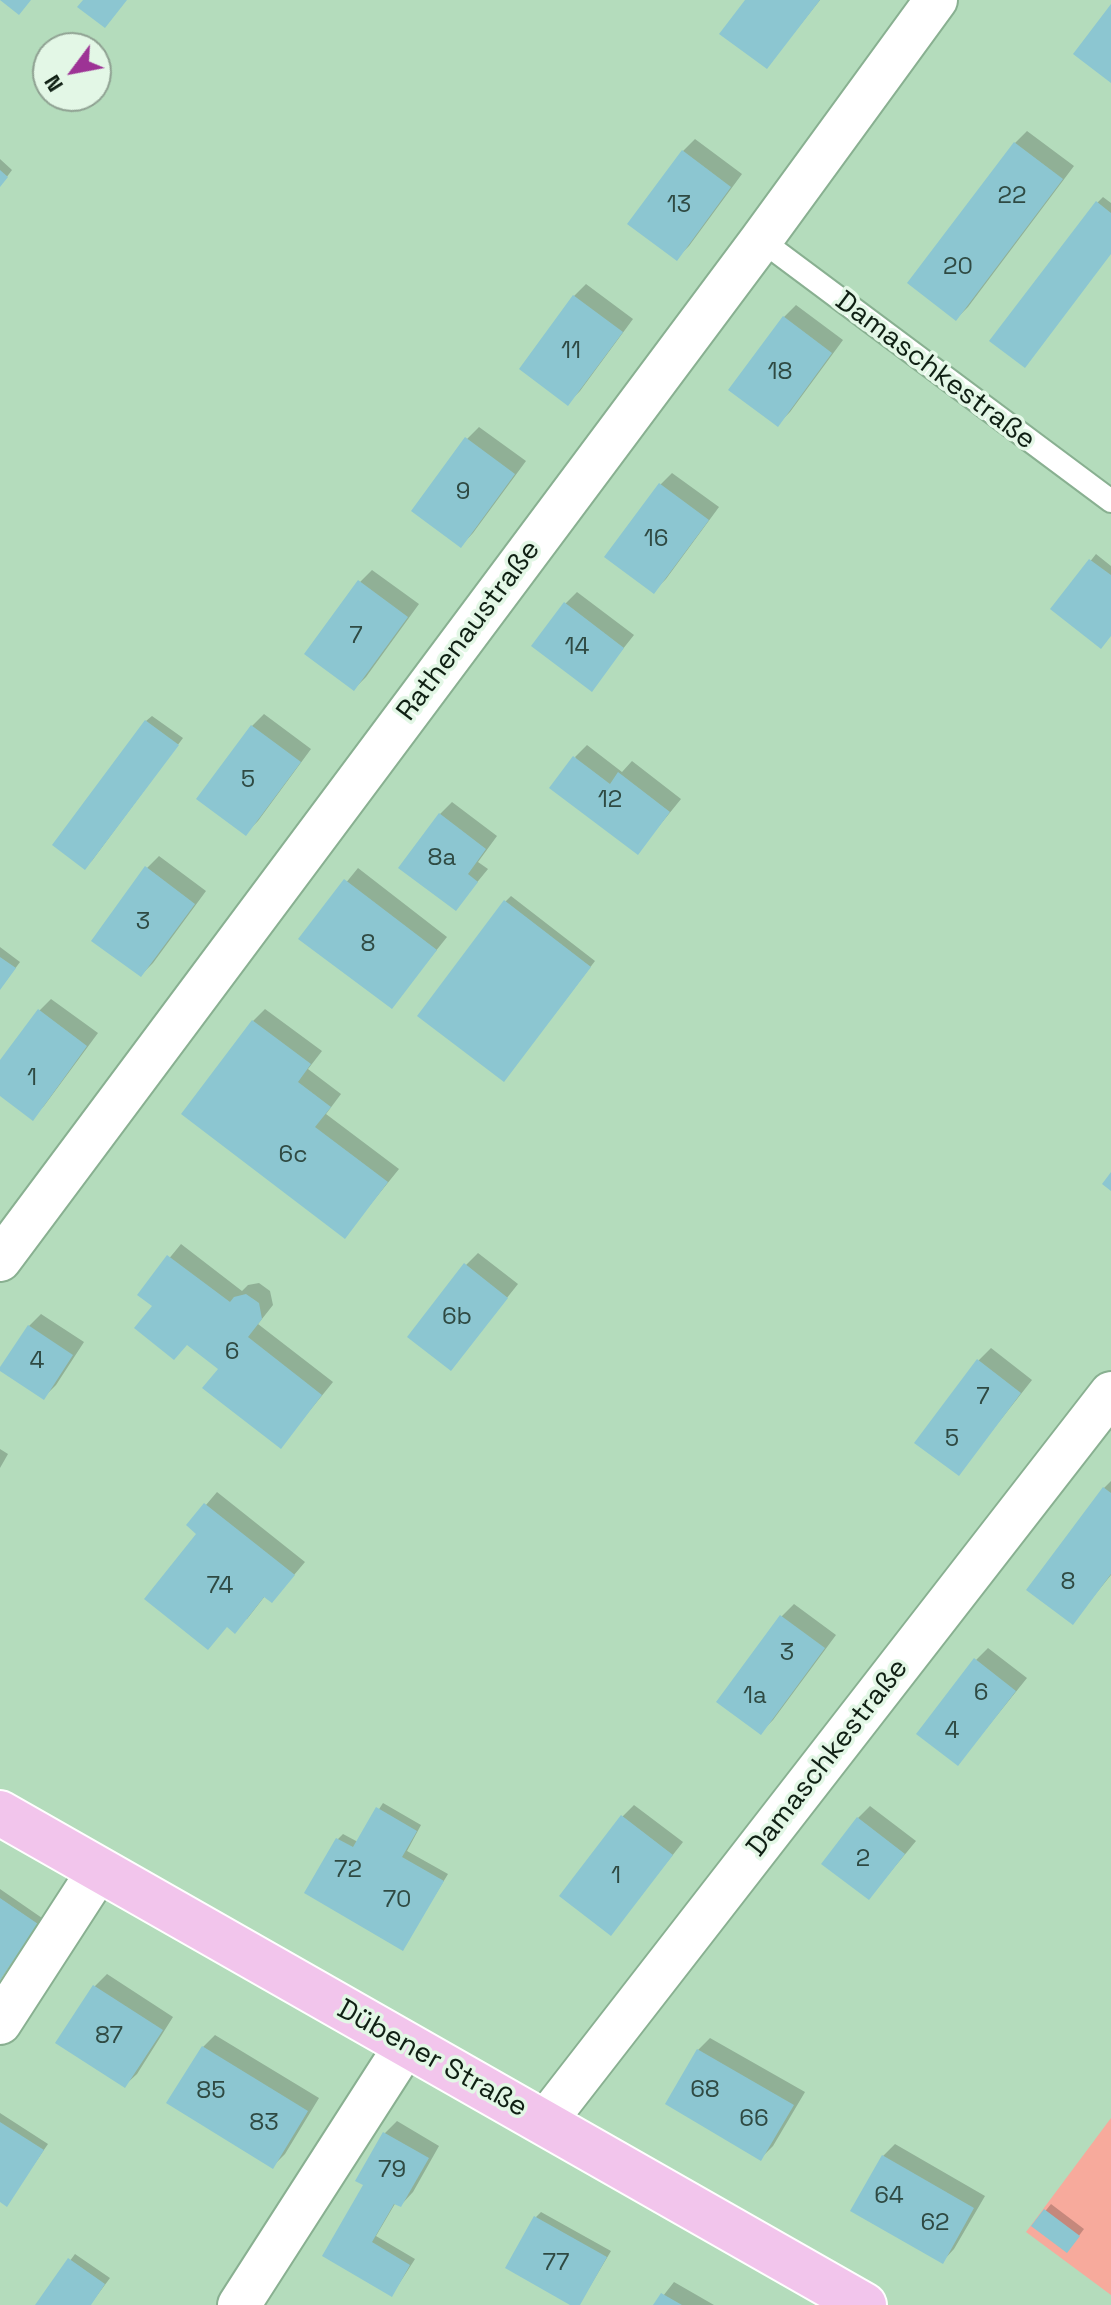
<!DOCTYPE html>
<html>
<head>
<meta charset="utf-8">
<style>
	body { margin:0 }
	#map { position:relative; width:1111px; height:2305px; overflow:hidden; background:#b4dcbc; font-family:"Space Grotesk",sans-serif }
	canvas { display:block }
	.north { position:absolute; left:32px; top:32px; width:80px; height:80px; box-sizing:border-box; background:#e3f7e6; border:2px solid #8fa192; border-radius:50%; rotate:238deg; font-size:22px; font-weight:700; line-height:32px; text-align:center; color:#102014 }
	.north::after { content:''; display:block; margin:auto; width:28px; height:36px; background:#9d3395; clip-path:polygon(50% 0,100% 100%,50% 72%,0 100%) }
</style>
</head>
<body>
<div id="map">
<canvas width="1111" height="2305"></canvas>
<div class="north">N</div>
</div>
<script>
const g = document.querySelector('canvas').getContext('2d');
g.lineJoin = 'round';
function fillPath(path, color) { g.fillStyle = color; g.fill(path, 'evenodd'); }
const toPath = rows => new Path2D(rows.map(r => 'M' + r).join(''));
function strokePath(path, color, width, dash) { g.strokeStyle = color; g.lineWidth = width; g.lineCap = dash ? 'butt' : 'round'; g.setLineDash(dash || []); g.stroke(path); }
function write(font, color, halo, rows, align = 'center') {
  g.font = font + ' "Space Grotesk",sans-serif'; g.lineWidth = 7; g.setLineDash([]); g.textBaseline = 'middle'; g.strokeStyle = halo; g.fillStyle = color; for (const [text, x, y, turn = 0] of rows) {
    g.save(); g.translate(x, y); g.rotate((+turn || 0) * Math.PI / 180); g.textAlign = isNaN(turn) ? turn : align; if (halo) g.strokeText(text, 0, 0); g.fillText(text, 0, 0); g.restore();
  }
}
fillPath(toPath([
	[1111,2118,1111,2295,1026,2232]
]), '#f7aa9c');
fillPath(toPath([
	[747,0,820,0,767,67],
	[1027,131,1074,166,968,307,956,319,1015,143],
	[695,139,742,174,689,246,677,258,683,151],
	[0,159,12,170,0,186],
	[1103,197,1111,203,1111,253,1097,203],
	[586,284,633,319,580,391,568,403,574,296],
	[796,305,843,340,790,412,778,424,784,317],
	[479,427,526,461,473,533,461,546,467,439],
	[672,473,719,507,666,579,654,591,660,485],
	[1096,554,1111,566,1111,635,1053,609],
	[372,570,419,604,366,677,354,689,360,582],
	[577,592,634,635,591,689,565,604],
	[264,714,311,749,258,821,246,833,252,726],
	[152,716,183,738,91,862,146,721],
	[587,745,622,772,632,761,681,799,638,852,575,757],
	[452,802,497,836,478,862,488,869,456,908,440,814],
	[159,856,206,891,153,963,141,975,147,868],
	[358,868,447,937,391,1007,301,938],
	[511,896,595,961,509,1074,505,902],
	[0,947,20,962,0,989],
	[51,999,98,1033,44,1106,32,1118,0,1094,0,1064,39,1011],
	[265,1009,322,1051,308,1069,341,1094,326,1114,399,1169,345,1236,253,1021],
	[181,1244,242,1291,248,1285,259,1283,270,1291,273,1305,258,1324,333,1382,281,1446,220,1369,140,1294],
	[478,1253,518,1284,451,1368,466,1265],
	[41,1314,84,1342,56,1385,44,1397,1,1369,29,1326],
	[991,1348,1032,1380,958,1474,917,1442,979,1360],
	[0,1449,8,1454,0,1468],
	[1111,1481,1111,1575,1073,1622,1104,1488],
	[217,1492,305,1562,272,1601,265,1596,247,1619,228,1626,199,1533,189,1525],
	[794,1604,836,1635,773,1720,761,1732,719,1701,782,1616],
	[988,1648,1027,1678,958,1764,976,1660],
	[383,1803,421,1825,407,1851,448,1874,403,1948,337,1840,343,1834,358,1842],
	[634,1805,683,1842,611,1933,622,1817],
	[870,1806,916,1841,869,1898,858,1818],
	[0,1889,42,1918,0,1980],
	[107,1974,173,2017,137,2074,124,2086,58,2042,95,1986],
	[215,2035,319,2098,285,2154,273,2166,203,2047],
	[710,2038,805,2092,773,2146,761,2158,698,2050],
	[0,2113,48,2144,7,2204,0,2200],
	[397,2121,439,2146,413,2192,401,2205,396,2202,376,2236,415,2259,392,2295,325,2256,366,2184,358,2180,385,2133],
	[895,2144,985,2196,954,2249,942,2262,883,2156],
	[1051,2204,1084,2229,1072,2245,1034,2225],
	[541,2212,611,2251,579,2305,574,2305,536,2217],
	[75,2254,110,2278,90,2305,37,2305],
	[674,2282,714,2305,656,2305]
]), '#0003');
fillPath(toPath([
	[0,0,31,0,19,15],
	[83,0,127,0,105,28,77,7],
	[745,0,820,0,767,69,719,34],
	[1111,4,1111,83,1073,54],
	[1014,142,1063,179,956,321,907,283],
	[682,150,731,187,677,261,627,224],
	[0,170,8,177,0,187],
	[1096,201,1111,213,1111,254,1025,368,989,341],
	[573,295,623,332,568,406,519,369],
	[783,316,832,353,778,427,728,390],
	[465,437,515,474,461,548,411,511],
	[659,483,709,520,654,594,604,557],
	[1089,559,1111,575,1111,636,1101,649,1050,609],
	[358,580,408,617,354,691,304,654],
	[564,602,624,648,592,692,531,646],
	[145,720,179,745,85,870,52,845],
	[251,725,301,762,246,836,196,799],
	[573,756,610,784,618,772,670,812,638,855,549,788],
	[439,813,486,849,468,874,478,882,456,911,398,868],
	[145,866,195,904,141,977,91,941],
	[344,879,437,950,392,1009,298,939],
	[504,900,591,967,504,1082,417,1016],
	[0,957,16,968,0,990],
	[38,1009,87,1046,33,1121,0,1096,0,1060],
	[252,1020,311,1064,298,1082,331,1107,315,1127,388,1182,345,1239,181,1114],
	[1111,1172,1111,1191,1102,1184],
	[167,1255,230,1302,234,1297,246,1294,259,1303,262,1319,248,1337,322,1395,281,1449,202,1388,218,1369,187,1345,174,1360,134,1328,152,1306,137,1295],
	[464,1263,508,1298,451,1371,407,1337],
	[28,1325,73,1355,44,1400,0,1371,0,1367],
	[977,1359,1021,1393,959,1476,914,1443],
	[1103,1487,1111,1493,1111,1574,1073,1625,1026,1590],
	[204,1503,295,1575,272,1603,264,1597,235,1634,227,1627,208,1650,144,1599,196,1534,186,1525],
	[780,1615,825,1648,761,1735,716,1702],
	[974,1658,1016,1691,958,1766,916,1734],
	[376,1807,417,1831,402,1857,444,1881,403,1951,304,1893,336,1838,353,1847],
	[621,1815,673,1855,611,1936,559,1896],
	[857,1817,905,1854,869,1900,821,1864],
	[0,1898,38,1924,0,1980],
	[93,1985,163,2030,125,2088,55,2043],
	[202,2046,308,2111,273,2169,166,2103],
	[697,2049,794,2105,761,2161,665,2104],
	[0,2122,44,2150,7,2207,0,2202],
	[383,2132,429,2158,401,2207,394,2204,372,2242,410,2265,392,2297,322,2256,363,2185,355,2181],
	[882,2155,974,2208,943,2264,850,2211],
	[1044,2209,1080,2236,1067,2253,1031,2226],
	[534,2216,607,2257,580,2305,570,2305,505,2268],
	[68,2258,105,2284,91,2305,35,2305],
	[661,2293,682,2305,653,2305]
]), '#8cc6d1');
const service = toPath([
	[761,240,1111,501]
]);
const minor = toPath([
	[0,1260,761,240,936,0],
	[0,2023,99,1870],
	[544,2123,1111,1393],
	[239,2305,406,2045]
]);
const primary = toPath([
	[0,1813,864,2305]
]);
strokePath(service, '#89b091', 26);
strokePath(minor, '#89b091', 46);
strokePath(primary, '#fff', 48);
strokePath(service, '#fff', 22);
strokePath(minor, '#fff', 42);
strokePath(primary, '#f2c5ec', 44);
write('24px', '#2f4a43', null, [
	["22",1012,196],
	["13",679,205],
	["20",958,267],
	["11",571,351],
	["18",780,372],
	["9",463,492],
	["16",656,539],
	["7",356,636],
	["14",577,647],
	["5",248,780],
	["12",610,800],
	["8a",442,858],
	["3",143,922],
	["8",368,944],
	["1",32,1078],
	["6c",293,1155],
	["6b",457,1317],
	["6",232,1352],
	["4",37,1361],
	["7",983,1397],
	["5",952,1439],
	["8",1068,1582],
	["74",220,1586],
	["3",787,1653],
	["6",981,1693],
	["1a",755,1696],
	["4",952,1731],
	["2",863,1859],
	["72",348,1870],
	["1",616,1876],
	["70",397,1900],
	["87",109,2036],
	["68",705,2090],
	["85",211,2091],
	["66",754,2119],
	["83",264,2123],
	["79",392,2170],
	["64",889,2196],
	["62",935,2223],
	["77",556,2263]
]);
write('28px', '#102014', '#e3f7e6', [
	["Damaschkestraße",935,371,37],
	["Rathenaustraße",469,631,-53],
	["Damaschkestraße",828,1758,-52],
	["Dübener Straße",432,2059,29]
]);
</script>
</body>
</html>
